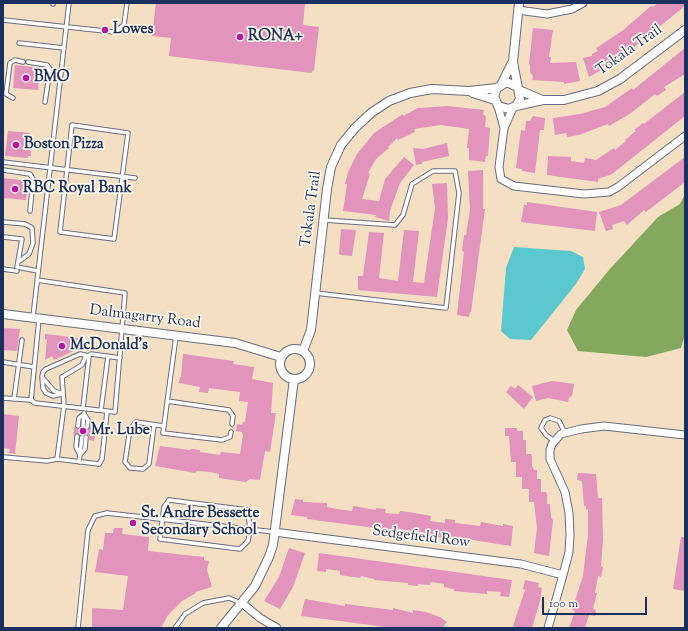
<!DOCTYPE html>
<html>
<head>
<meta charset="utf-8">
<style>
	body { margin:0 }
	#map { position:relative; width:688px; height:631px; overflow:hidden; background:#f4dfc3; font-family:"Sorts Mill Goudy",serif }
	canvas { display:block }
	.frame { position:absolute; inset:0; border:4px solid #1b2f5e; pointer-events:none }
	.scale { position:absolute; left:542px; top:597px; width:105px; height:18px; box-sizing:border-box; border:2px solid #1b2f5e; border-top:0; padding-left:5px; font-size:12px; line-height:14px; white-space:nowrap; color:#1b2f5e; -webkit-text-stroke:3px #fbf7ec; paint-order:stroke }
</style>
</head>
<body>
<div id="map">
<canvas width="688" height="631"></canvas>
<div class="frame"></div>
<div class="scale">100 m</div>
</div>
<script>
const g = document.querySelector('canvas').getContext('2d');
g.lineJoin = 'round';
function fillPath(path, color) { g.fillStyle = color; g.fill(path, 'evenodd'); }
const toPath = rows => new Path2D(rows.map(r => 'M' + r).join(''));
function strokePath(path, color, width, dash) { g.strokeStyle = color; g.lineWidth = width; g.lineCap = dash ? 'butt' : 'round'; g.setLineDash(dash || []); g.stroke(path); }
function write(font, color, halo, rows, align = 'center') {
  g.font = font + ' "Sorts Mill Goudy",serif'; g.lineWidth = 3.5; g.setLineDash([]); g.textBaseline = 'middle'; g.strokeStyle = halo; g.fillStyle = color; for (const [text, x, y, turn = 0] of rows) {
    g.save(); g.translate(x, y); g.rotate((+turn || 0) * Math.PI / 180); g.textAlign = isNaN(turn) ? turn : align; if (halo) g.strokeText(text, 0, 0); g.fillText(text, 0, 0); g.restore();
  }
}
fillPath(toPath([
	[685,194,685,334,681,348,646,357,578,351,567,330,576,310,609,270,658,217,680,204]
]), '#83a85e');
fillPath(toPath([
	[514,247,571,251,583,257,585,269,576,284,531,340,510,339,501,331,506,268]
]), '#5bc8d0');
fillPath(toPath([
	[156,3,305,3,303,25,319,27,314,70,311,73,169,56,171,38,152,36],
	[658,3,685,3,685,6,617,61,589,77,583,58,592,56,592,54,598,51,596,48,622,31,651,6,653,7],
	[533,28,553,30,549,57,551,57,550,63,576,62,580,81,564,84,564,82,532,80,533,76,530,72,530,65,529,64],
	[685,48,685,74,664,87,666,90,657,96,655,94,631,113,609,126,608,124,579,135,567,137,566,133,555,135,553,118,580,114,605,107,632,88,633,90],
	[15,65,40,68,38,90,13,88],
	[685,92,685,116,612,174,598,179,598,182,547,175,548,156,571,157,571,161,584,163,585,158,596,160,614,148,615,150,626,141,625,140,636,131,634,130,643,123,644,124],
	[448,106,484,110,483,114,486,117,485,127,490,128,488,156,486,156,485,162,469,160,469,148,467,148,469,129,441,125,414,129,415,132,398,140,397,138,388,147,389,148,376,159,368,173,370,174,362,199,379,201,385,179,404,157,414,165,400,183,390,211,389,221,375,217,376,215,343,211,347,184,345,184,348,172,357,154,374,133,403,114,403,116,418,108],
	[533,116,545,118,544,130,540,130,535,173,522,171,522,169,516,168,521,130,525,131,526,121,530,121],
	[8,131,30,133,31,156,28,156,28,158,5,156],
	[447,143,449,156,422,162,422,164,416,165,413,148,423,149],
	[685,157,685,182,646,212,644,210,627,225,624,221,612,225,613,229,606,231,599,212,621,205],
	[483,170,483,209,485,209,471,312,470,312,469,317,457,315,464,252,462,251,464,235,466,235,470,210,468,171],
	[3,178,28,181,26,200,3,198],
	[447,183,448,218,437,297,358,290,358,276,363,276,369,232,384,233,379,278,398,281,404,230,419,231,413,282,424,283,435,208,432,184],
	[527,202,597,212,595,231,521,222,524,205,527,205],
	[341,229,356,230,352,256,340,255,339,253],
	[3,328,20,329,17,351,3,350],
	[45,334,79,338,78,345,80,348,54,360,52,356,45,360,47,340,45,339],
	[183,354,234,361,233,364,254,367,252,379,273,383,271,413,276,413,270,452,265,451,260,480,250,479,246,482,219,478,219,474,210,472,197,471,195,473,155,466,160,446,189,450,192,449,200,450,200,452,220,455,221,452,240,454,243,436,242,432,236,431,237,424,242,425,243,422,245,422,248,402,239,401,240,392,209,388,208,393,199,392,200,387,179,383,180,377,181,377],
	[552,381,574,384,572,396,569,398,568,402,548,398,536,401,532,386],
	[518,385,533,397,524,409,506,392,511,386,515,389],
	[3,414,19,416,15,454,9,453,10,449,3,448],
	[75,425,77,429,80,428,87,430,90,427,96,428,94,441,89,440,89,436,87,434,80,435,77,433,73,436],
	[505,428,517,428,517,431,523,431,523,440,526,440,526,454,531,454,532,456,532,466,534,470,537,470,537,479,541,479,541,492,546,492,547,495,547,504,550,504,551,518,553,520,549,556,534,553,537,528,534,502,529,502,529,489,522,489,522,477,516,477,516,462,511,462,509,436,505,436],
	[578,473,596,474,598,498,602,498,603,540,601,566,603,567,601,577,598,576,595,593,597,593,593,609,596,610,595,616,589,615,585,628,569,628,575,611,572,610,583,576,588,535,588,509,586,510,586,506,584,506,582,481,577,480],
	[295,499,303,500,303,502,327,503,327,507,337,509,352,511,353,506,376,510,376,508,386,509,385,513,399,514,400,511,409,512,431,516,430,521,445,523,445,519,455,520,455,523,480,526,481,522,503,526,503,524,513,526,511,546,447,536,446,538,434,537,431,534,395,528,395,531,383,529,307,519,307,517,291,515],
	[114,528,123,528,122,534,149,537,148,551,204,557,204,560,209,561,207,570,212,587,195,592,196,593,182,601,168,615,161,628,92,628,92,608,123,610,128,576,95,572,99,549,103,550,105,533,113,533],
	[681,537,685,537,685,591,673,589],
	[289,548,305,553,293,587,280,609,264,601,279,577],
	[319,553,512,580,509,597,500,596,501,592,487,591,487,594,454,591,454,589,444,587,444,584,430,582,430,585,418,584,418,586,408,585,408,583,374,580,374,579,361,576,360,578,340,575,340,571,326,569,326,572,317,571],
	[525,580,539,583,538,587,542,588,540,601,532,628,519,628,513,626,525,590,523,589],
	[305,599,345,606,345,604,393,610,393,608,413,613,413,610,426,612,440,617,447,622,442,628,393,628,301,616]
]), '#e294bc');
const service = toPath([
	[53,4,53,3],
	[3,20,114,32,124,25,127,3],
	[19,43,64,48],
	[28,62,47,65,50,69,45,102],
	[13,98,6,94,10,63,15,60,23,62],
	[72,125,128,133,114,239,60,232,72,125],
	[3,162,135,178],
	[3,170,30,174,33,179,30,211],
	[3,222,25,224,32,228,33,243,29,254,18,262],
	[3,237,22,239,17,267,38,271],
	[3,269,17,271],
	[37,280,125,293,115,412,35,403,31,400,39,319],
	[315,293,446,308,459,193,455,171,433,171,412,184,403,215,395,225,324,220],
	[33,317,69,3],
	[176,336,163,433,222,440,230,437,231,432],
	[3,362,34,367],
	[42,377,43,388,46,393,53,396,62,394],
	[63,394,54,391,42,377,43,372,46,369,80,354,89,356,83,408],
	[3,398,31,400],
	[14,399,22,340],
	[167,401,229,410,233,416,232,424],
	[101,410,108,356],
	[107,412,102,459,99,464,57,459,64,406,62,377,82,365,85,358,91,354,120,358],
	[154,425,149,464,143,469,130,468,125,462,130,429,136,422,164,426],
	[78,426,79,418,84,414,88,420,87,427],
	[83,426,84,413],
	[77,436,76,447,80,455,85,449,86,437],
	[554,441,546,435,541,428,545,420,550,418,559,421,565,433],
	[3,457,47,461,57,459],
	[79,462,82,437],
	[169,500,248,510,250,530,248,541,240,549,160,539,164,507,169,500],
	[78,628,88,530,95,516,107,513,274,532],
	[175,628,185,614,203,603,229,598,241,603]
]);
const minor = toPath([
	[518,10,547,14,572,9,583,3],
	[498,106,504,128],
	[513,108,504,128,499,167,501,179,514,186,584,194,609,192,618,187,685,136],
	[274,532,521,564,563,575],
	[242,603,260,618,277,628],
	[548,628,563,575,569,552,570,534,569,513,565,492,550,459,550,450,552,444,561,434,581,429,604,426,685,435]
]);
const tertiary = toPath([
	[501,85,512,63],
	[517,87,509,83,505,83,497,88,494,96,498,106,509,109,516,106,520,99,513,62,519,3],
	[519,90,542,100],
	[473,93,495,100],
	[516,106,543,100,564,100,598,91,620,79,685,30],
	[3,314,235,343,281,357],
	'280 364a15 15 0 1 1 30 0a15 15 0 1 1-30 0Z',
	[303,351,311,330,327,189,331,167,341,145,355,128,371,113,389,101,410,93,432,89,469,91,497,88],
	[221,628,255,586,269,557,273,545,294,379]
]);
strokePath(service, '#676d81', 5.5);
strokePath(minor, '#676d81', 9);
strokePath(tertiary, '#676d81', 10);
strokePath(service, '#fff', 3.5);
strokePath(minor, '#fff', 7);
strokePath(tertiary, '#fff', 8);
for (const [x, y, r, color] of [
	[105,30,4,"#b5179e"],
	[240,37,4,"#b5179e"],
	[26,78,4,"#b5179e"],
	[16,145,4,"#b5179e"],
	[15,189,4,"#b5179e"],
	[62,346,4,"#b5179e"],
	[83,431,4,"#b5179e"],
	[133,523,4,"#b5179e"]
]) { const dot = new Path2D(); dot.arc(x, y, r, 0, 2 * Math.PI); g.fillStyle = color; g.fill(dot); strokePath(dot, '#fbf7ec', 1.5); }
write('bold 15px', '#1b2f5e', '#fbf7ec', [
	["Lowes",113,30],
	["RONA+",248,37],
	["BMO",34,78],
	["Boston Pizza",24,145],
	["RBC Royal Bank",23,189],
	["McDonald's",70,346],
	["Mr. Lube",91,431],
	["St. Andre Bessette",141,514],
	["Secondary School",141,531]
], 'left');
write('15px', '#1b2f5e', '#fbf7ec', [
	["Tokala Trail",630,51,-35],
	["Tokala Trail",312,209,-82],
	["Dalmagarry Road",145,318,7],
	["Sedgefield Row",421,538,7]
]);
</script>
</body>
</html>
